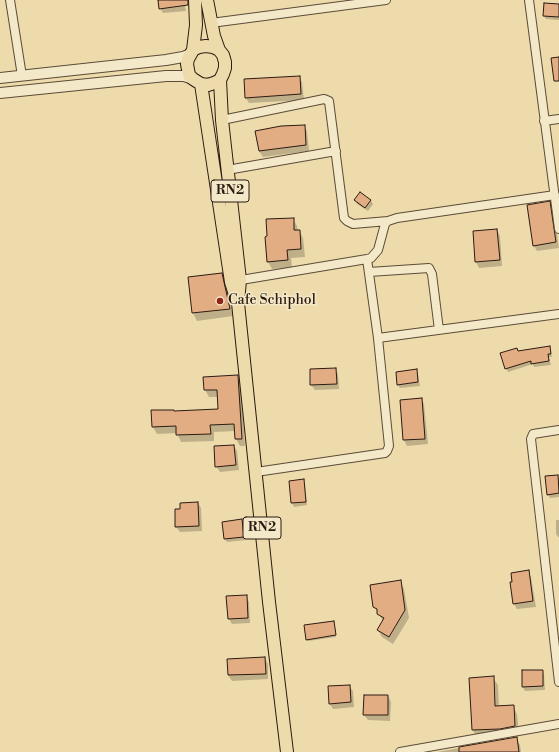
<!DOCTYPE html>
<html>
<head>
<meta charset="utf-8">
<style>
	body { margin:0 }
	canvas { display:block; background:#eddbab }
</style>
</head>
<body>
<canvas width="559" height="752"></canvas>
<script>
const g = document.querySelector('canvas').getContext('2d');
g.lineJoin = 'round';
function fillPath(path, color) { g.fillStyle = color; g.fill(path, 'evenodd'); }
const toPath = rows => new Path2D(rows.map(r => 'M' + r).join(''));
function strokePath(path, color, width, dash) { g.strokeStyle = color; g.lineWidth = width; g.lineCap = dash ? 'butt' : 'round'; g.setLineDash(dash || []); g.stroke(path); }
function write(font, color, halo, rows, align = 'center') {
  g.font = font + ' "Libre Bodoni",serif'; g.lineWidth = 3; g.setLineDash([]); g.textBaseline = 'middle'; g.strokeStyle = halo; g.fillStyle = color; for (const [text, x, y, turn = 0] of rows) {
    g.save(); g.translate(x, y); g.rotate((+turn || 0) * Math.PI / 180); g.textAlign = isNaN(turn) ? turn : align; if (halo) g.strokeText(text, 0, 0); g.fillText(text, 0, 0); g.restore();
  }
}
fillPath(toPath([
	[160,0,184,0,186,11,163,13,160,8],
	[559,5,559,20,546,19,544,16],
	[299,77,302,82,304,100,249,103,246,98],
	[304,126,307,131,309,151,263,157,259,151,257,132],
	[360,193,371,201,373,204,368,211,357,204,355,200],
	[549,202,553,208,559,248,537,251,534,246],
	[293,219,297,226,298,231,299,231,303,238,305,257,291,258,292,268,272,269,268,262],
	[497,230,500,236,502,266,479,268,476,262,474,232],
	[222,274,226,282,233,316,197,321,193,313,189,278],
	[549,347,552,357,549,357,551,365,534,367,533,364,508,372,506,368,518,352],
	[335,369,338,374,339,389,315,390,311,385],
	[416,370,418,374,420,386,400,388,398,385],
	[237,376,241,383,245,446,240,446,236,439,235,431,214,432,214,441,181,442,177,433,157,434,153,427,174,412,219,410,218,397,209,397,205,390,204,378],
	[421,399,424,404,428,444,407,446,404,440,401,401],
	[234,446,237,451,239,470,220,472,216,466],
	[558,476,559,478,559,497,550,498,548,494],
	[303,480,305,484,307,505,294,507,292,503,290,482],
	[198,503,201,508,202,531,180,532,176,527,181,510],
	[242,520,244,524,246,540,227,542,225,539],
	[556,520,559,520,559,538,556,534],
	[528,572,531,577,536,607,517,609,514,604],
	[400,581,404,589,409,618,393,644,382,637,378,630,383,621,374,606],
	[246,596,249,602,250,623,232,624,229,619],
	[334,622,336,637,308,641,307,640],
	[265,658,268,664,268,679,232,681,228,675,228,660],
	[523,671,542,671,544,674,545,690,525,691,523,687],
	[493,678,498,685,499,707,513,706,517,714,519,734,477,738,473,730,470,679],
	[349,686,353,691,354,707,333,709,330,704],
	[388,696,391,702,390,721,368,720,364,715],
	[516,738,520,745,521,752,437,752]
]), '#0003');
const building = toPath([
	[158,0,188,0,188,5,159,9,158,0],
	[544,3,559,4,559,17,543,16,544,3],
	[559,57,559,81,554,81,551,58,559,57],
	[300,76,301,94,245,98,244,79,300,76],
	[305,125,306,145,259,151,255,131,281,126,305,125],
	[360,192,371,200,365,208,354,200,360,192],
	[550,201,556,242,533,246,527,205,550,201],
	[294,218,294,230,300,230,301,249,287,250,288,260,267,262,265,237,267,236,266,219,294,218],
	[497,229,500,260,475,262,473,231,497,229],
	[222,273,230,309,192,313,188,277,222,273],
	[550,346,551,354,548,354,549,361,531,364,531,361,505,369,500,353,517,348,518,351,550,346],
	[336,368,337,384,310,385,310,369,336,368],
	[417,369,418,382,397,385,396,372,417,369],
	[238,375,242,439,235,439,234,424,210,425,211,434,176,435,176,426,152,427,151,410,174,410,174,411,218,409,217,390,204,390,203,377,238,375],
	[422,398,425,439,403,440,400,400,422,398],
	[234,445,236,465,215,467,214,446,234,445],
	[558,475,559,493,547,495,545,476,558,475],
	[304,479,306,502,291,503,289,481,304,479],
	[198,502,199,526,175,527,175,509,180,509,180,503,198,502],
	[242,519,244,537,224,539,222,522,242,519],
	[529,570,533,601,513,604,510,582,512,582,511,573,529,570],
	[401,580,405,610,389,637,377,630,384,618,377,614,377,609,373,607,370,585,401,580],
	[247,595,248,618,228,619,226,596,247,595],
	[334,621,336,635,306,640,304,625,334,621],
	[265,657,266,674,228,675,227,659,265,657],
	[522,670,543,670,543,686,522,687,522,670],
	[494,676,495,706,514,705,515,726,500,729,472,730,469,678,494,676],
	[350,685,351,702,329,704,328,686,350,685],
	[364,695,388,695,388,715,363,715,364,695],
	[517,737,519,752,459,752,459,747,517,737]
]);
fillPath(building, '#e3ad84');
strokePath(building, '#2c1b12', 1);
const minor = toPath([
	[10,0,22,76],
	[529,0,559,229],
	[211,23,386,0],
	[222,120,324,99,329,101,344,218,347,221,353,224,388,221],
	[544,121,559,119],
	[227,170,336,151],
	[367,259,371,258,378,250,385,224,388,221,397,218,555,195],
	[369,272,429,268,432,274,439,330],
	[235,281,367,259,378,338,559,314],
	[559,430,533,434,531,439,559,682],
	[256,472,385,453,387,451,389,446,378,338],
	[400,752,559,724]
]);
const tertiary = toPath([
	[0,78,166,60,183,57,190,54],
	[0,93,166,76,184,76,193,79]
]);
const primary = toPath([
	[207,0,214,36,219,50,223,55,225,62,225,68,223,74,220,80,214,83,208,85,201,84,193,79,189,75,187,64,188,59,193,50,199,47,206,46,213,47,219,50],
	[193,50,196,25,195,0],
	[220,80,222,120,240,280,238,303,269,602,287,752],
	[201,84,231,282,236,298]
]);
strokePath(minor, '#5c4b38', 10);
strokePath(tertiary, '#5c4b38', 12);
strokePath(primary, '#2c1b12', 14);
strokePath(minor, '#f3e8c8', 8);
strokePath(tertiary, '#f3e8c8', 10);
strokePath(primary, '#eddbab', 12);
for (const [x, y, r, color] of [
	[220,301,4,"#8f2418"]
]) { const dot = new Path2D(); dot.arc(x, y, r, 0, 2 * Math.PI); g.fillStyle = color; g.fill(dot); strokePath(dot, '#f3e8c8', 1.5); }
for (const [x, y, w] of [
	[230,191,38],
	[262,528,38]
]) { const box = new Path2D(); box.roundRect(x - w / 2, y - 11, w, 22, 3); g.fillStyle = '#f3e8c8'; g.fill(box); strokePath(box, '#2c1b12', 1); }
write('bold 13px', '#2c1b12', null, [
	["RN2",230,191],
	["RN2",262,528]
]);
write('14px', '#2c1b12', '#f3e8c8', [
	["Cafe Schiphol",228,301]
], 'left');
</script>
</body>
</html>
